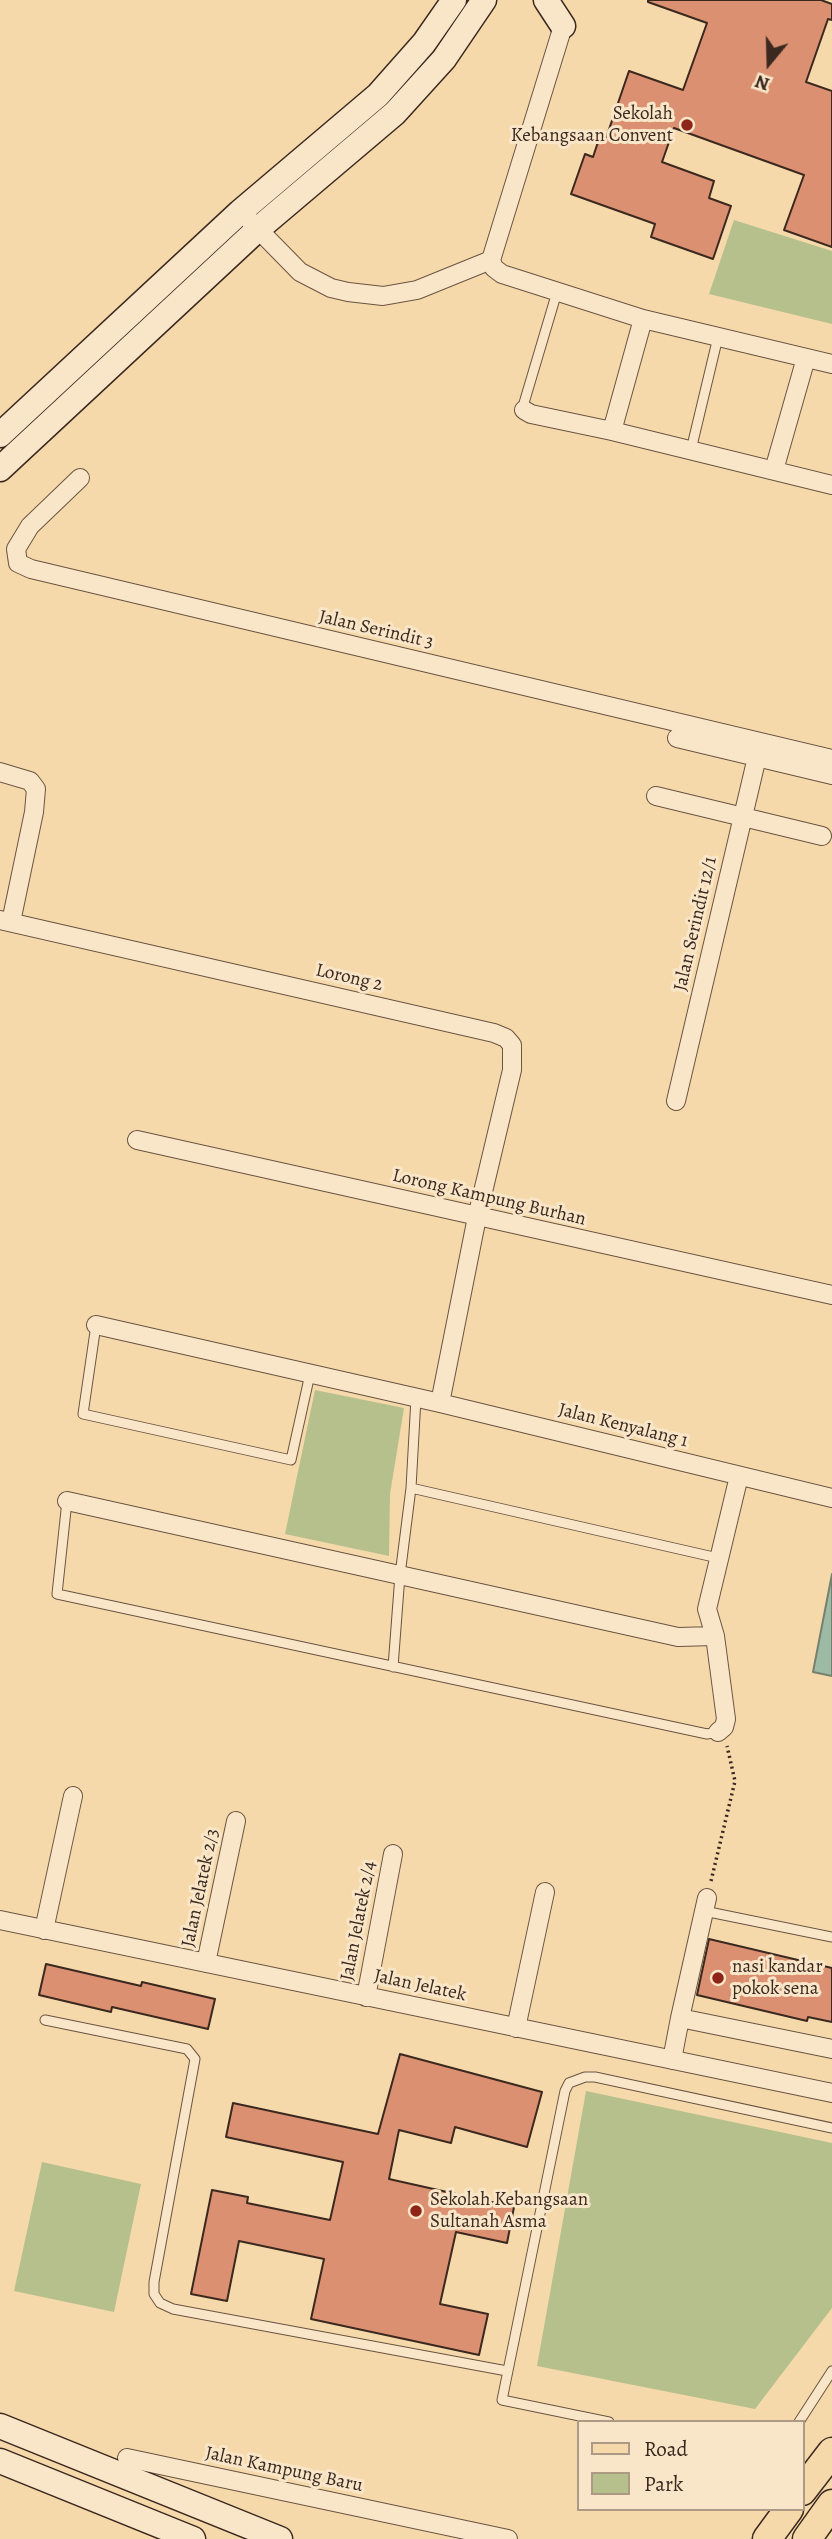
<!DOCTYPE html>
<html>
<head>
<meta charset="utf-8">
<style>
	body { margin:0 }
	#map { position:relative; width:832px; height:2539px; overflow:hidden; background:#f6d9aa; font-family:Alegreya,serif }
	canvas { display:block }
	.legend { position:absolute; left:577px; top:2420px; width:228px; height:91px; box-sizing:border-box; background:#f9e6c8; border:2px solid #ad9a84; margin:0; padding:9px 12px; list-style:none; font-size:21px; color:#3b281f }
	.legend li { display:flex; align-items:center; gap:14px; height:35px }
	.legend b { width:35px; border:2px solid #ad9a84 }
	.north { position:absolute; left:734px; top:28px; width:70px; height:70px; -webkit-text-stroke:5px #f9e6c8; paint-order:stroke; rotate:199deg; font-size:19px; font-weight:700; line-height:28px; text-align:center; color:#3b281f }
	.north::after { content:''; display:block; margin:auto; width:24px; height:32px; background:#3b281f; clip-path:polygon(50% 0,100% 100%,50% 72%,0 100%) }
</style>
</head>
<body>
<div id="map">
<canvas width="832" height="2539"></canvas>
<ul class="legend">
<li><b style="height:9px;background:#f6d9aa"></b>Road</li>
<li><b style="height:19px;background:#b6c08d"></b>Park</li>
</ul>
<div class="north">N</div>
</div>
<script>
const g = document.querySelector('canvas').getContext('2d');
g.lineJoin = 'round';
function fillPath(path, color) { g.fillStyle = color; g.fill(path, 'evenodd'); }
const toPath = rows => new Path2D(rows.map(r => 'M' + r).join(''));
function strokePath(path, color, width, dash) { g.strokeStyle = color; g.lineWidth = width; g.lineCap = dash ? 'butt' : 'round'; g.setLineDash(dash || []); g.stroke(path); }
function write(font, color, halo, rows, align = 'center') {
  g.font = font + ' Alegreya,serif'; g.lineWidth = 6; g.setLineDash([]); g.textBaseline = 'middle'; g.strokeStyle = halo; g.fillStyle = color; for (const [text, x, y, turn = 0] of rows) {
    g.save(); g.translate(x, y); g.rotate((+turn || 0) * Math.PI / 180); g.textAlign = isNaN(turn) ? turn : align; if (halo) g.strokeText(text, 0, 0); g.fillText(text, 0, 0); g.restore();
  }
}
fillPath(toPath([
	[734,220,832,251,832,324,709,294],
	[315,1390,404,1408,390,1494,389,1556,285,1534],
	[586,2091,832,2143,832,2308,755,2409,537,2366],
	[42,2162,141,2184,114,2312,14,2291]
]), '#b6c08d');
const water = toPath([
	[832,1574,832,1676,813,1672,832,1574]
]);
fillPath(water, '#9dbaa5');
strokePath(water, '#76806f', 2);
const building = toPath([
	[648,0,821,0,832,4,832,20,828,19,806,82,832,91,832,247,784,230,804,175,674,128,662,162,714,181,709,198,731,206,713,259,651,237,655,224,571,194,585,154,593,157,599,139,605,141,629,71,683,90,707,23,648,2,648,0],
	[709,1939,832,1968,832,2022,808,2017,807,2021,697,1995,709,1939],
	[46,1964,141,1986,142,1982,215,1999,208,2029,112,2007,111,2012,39,1995,46,1964],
	[400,2054,542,2092,527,2147,455,2127,451,2143,399,2130,389,2179,514,2207,507,2243,456,2232,440,2304,488,2314,479,2355,311,2319,324,2259,239,2241,227,2301,191,2294,212,2190,248,2197,247,2203,330,2220,343,2162,226,2137,233,2103,378,2134,400,2054]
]);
fillPath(building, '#da9071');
strokePath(building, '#3b281f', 2);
const service = toPath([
	[524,410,524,403,557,292],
	[691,450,718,337],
	[96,1325,83,1414,291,1460,310,1374],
	[411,1488,718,1558],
	[67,1501,57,1594,707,1734,718,1732],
	[393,1667,400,1575,411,1488,416,1398],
	[704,1911,832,1937],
	[45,2020,187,2049,195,2059,154,2282,154,2294,160,2303,173,2309,507,2371],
	[609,2422,502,2400,565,2091,569,2083,585,2077,595,2077,832,2128],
	[799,2422,832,2371]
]);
const minor = toPath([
	[250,221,300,272,331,288,348,292,383,296,417,290,491,260,563,26],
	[491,260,494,268,502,274,643,319,832,364],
	[524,410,531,414,612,431,832,485],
	[612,431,643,319],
	[774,470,806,358],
	[80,478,30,526,16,549,18,563,31,569,832,759],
	[677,738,832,775],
	[0,772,30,781,36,789,34,812,11,922],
	[656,796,822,836],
	[0,920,494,1033,506,1038,512,1045,512,1070,477,1217,440,1403],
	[676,1101,757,757],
	[137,1140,832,1295],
	[96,1325,440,1403,832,1498],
	[67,1501,678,1637,715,1636],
	[718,1732,724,1727,726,1719,715,1636,707,1609,739,1476],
	[0,1920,832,2093],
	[44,1930,73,1796],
	[206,1963,236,1821],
	[366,1997,393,1854],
	[680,2018,707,1898],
	[516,2028,545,1892],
	[672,2060,680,2018,832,2049],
	[127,2458,508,2539]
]);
const secondary = toPath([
	[546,0,563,26],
	[0,435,240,212,378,95,424,43,454,0],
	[0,469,258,229,395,113,444,59,484,0],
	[0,2426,280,2539],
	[0,2461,193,2539]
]);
const primary = toPath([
	[802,2491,832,2452],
	[767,2539,789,2509],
	[807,2539,832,2504]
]);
strokePath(service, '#6a5442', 11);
strokePath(minor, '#6a5442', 20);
strokePath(secondary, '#3b281f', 27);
strokePath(primary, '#3b281f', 31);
strokePath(toPath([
	[711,1881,735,1781,727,1746]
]), '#3b281f', 3.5, [2, 3.5]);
strokePath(service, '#f9e6c8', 9);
strokePath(minor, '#f9e6c8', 18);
strokePath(secondary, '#f9e6c8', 24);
strokePath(primary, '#f6d9aa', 28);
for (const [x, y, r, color] of [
	[687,125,7,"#8f2418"],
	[718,1978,7,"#8f2418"],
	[416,2211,7,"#8f2418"]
]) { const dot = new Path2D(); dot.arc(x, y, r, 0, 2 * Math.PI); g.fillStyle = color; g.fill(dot); strokePath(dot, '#f9e6c8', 2.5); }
write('19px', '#3b281f', '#f9e6c8', [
	["Sekolah",673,114,"right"],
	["Kebangsaan Convent",673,136,"right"],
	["nasi kandar",732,1967],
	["pokok sena",732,1989],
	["Sekolah Kebangsaan",430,2200],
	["Sultanah Asma",430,2222]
], 'left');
write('19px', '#3b281f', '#f9e6c8', [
	["Jalan Serindit 3",376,630,13],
	["Jalan Serindit 12/1",696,924,-77],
	["Lorong 2",349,978,13],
	["Lorong Kampung Burhan",489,1198,13],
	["Jalan Kenyalang 1",623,1426,14],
	["Jalan Jelatek 2/3",201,1888,-78],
	["Jalan Jelatek 2/4",359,1921,-79],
	["Jalan Jelatek",420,1986,12],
	["Jalan Kampung Baru",284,2470,12]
]);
</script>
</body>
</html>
